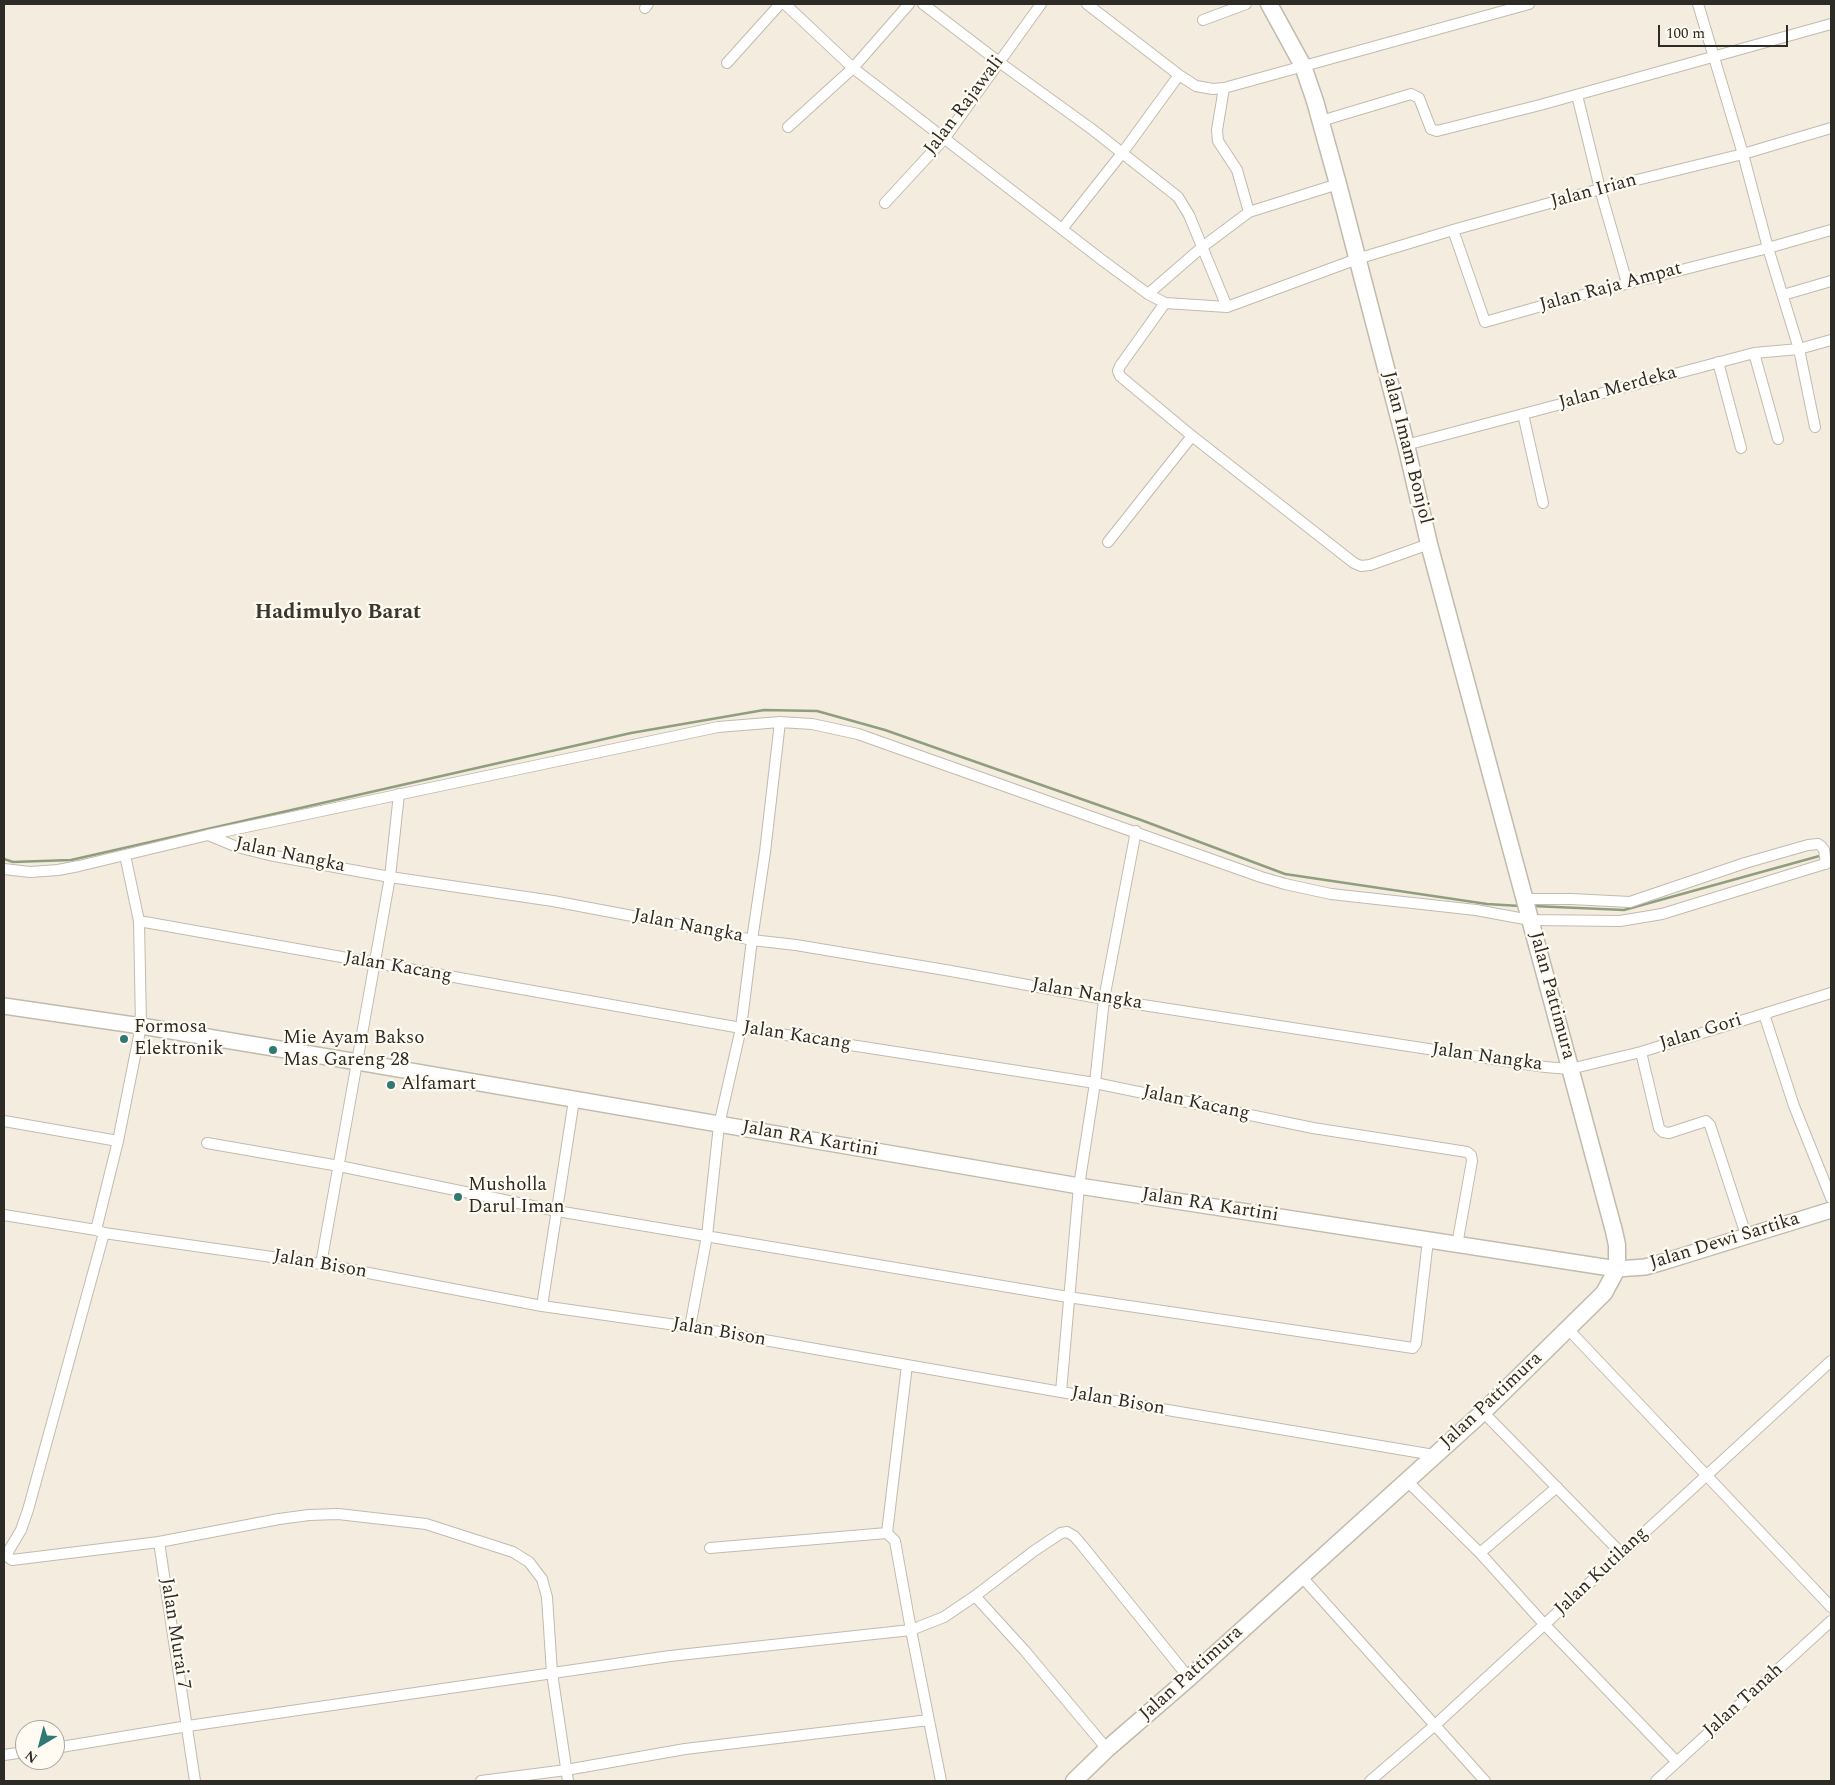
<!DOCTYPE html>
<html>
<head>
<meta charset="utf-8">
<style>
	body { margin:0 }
	#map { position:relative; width:1835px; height:1785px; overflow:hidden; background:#f4eddf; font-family:Spectral,serif }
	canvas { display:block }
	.frame { position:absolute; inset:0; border:5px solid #2d2b25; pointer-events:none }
	.north { position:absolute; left:15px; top:1720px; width:50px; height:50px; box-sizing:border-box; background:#fffbf2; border:1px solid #aba8a0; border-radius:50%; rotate:217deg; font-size:14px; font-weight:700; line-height:20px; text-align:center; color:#2d2b25 }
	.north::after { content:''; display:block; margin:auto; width:18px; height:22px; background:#307974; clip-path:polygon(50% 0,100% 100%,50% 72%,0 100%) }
	.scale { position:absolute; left:1658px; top:25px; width:130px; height:22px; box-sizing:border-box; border:2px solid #2d2b25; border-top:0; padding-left:6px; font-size:15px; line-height:18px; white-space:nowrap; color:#2d2b25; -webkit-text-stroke:4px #fffbf2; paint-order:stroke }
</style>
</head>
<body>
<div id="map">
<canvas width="1835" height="1785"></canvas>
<div class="frame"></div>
<div class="north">N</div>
<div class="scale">100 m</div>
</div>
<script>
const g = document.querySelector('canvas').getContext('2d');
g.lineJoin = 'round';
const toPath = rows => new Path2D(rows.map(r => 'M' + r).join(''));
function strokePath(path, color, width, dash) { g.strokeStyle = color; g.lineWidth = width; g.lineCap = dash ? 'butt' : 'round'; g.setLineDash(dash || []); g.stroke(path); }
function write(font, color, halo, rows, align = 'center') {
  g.font = font + ' Spectral,serif'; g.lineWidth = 4.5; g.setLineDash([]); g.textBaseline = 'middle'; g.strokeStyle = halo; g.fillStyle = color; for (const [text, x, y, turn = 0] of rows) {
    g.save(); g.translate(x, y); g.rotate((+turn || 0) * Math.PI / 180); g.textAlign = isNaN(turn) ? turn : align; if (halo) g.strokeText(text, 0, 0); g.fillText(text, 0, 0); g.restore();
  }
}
strokePath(toPath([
	[4,859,13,862,71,860,631,733,764,710,817,711,885,730,1141,820,1285,874,1487,904,1520,906],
	[1533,906,1624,910,1823,855]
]), '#909e7f', 2.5);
const street = toPath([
	[785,4,853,68,1102,260,1148,294,1165,303,1227,307,1357,259,1453,230,1600,189,1743,154,1831,128],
	[923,4,999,62,1093,130,1178,197,1189,215,1227,307],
	[1087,4,1179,75,1196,86,1213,89,1224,88,1529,4],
	[1698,4,1743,154,1768,248,1799,349,1815,427],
	[645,8,648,4],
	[1203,20,1246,4],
	[727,63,780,4],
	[1224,88,1217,130,1218,141,1237,170,1249,212],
	[1577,95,1600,189,1627,283],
	[1321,121,1411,94,1419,98,1431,129,1437,131,1540,105,1831,24],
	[788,127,853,68,909,4],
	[885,203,944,139,1041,4],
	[1062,229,1123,152,1179,75],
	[1453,230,1485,322,1559,301,1768,248,1831,230],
	[1148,294,1201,248,1249,212,1338,184],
	[1783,295,1831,281],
	[1165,303,1120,366,1118,371,1120,376,1192,436,1354,563,1361,566,1370,565,1429,544],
	[1754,353,1778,439],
	[1718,362,1741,448],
	[1523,414,1543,503],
	[1406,445,1754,353,1799,349,1831,340],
	[1108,542,1192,436],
	[208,835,237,847,269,855,390,877,553,901,701,929,752,940,796,945,951,971,1104,999,1545,1067,1570,1069,1641,1052,1831,993],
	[4,869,30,872,58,870,79,866,208,835,718,727,780,722,812,724,858,734,1261,877,1285,884,1331,894,1476,910,1530,920,1620,921,1662,914,1831,862],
	[1525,899,1571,899,1630,902,1745,863,1808,845,1818,844,1821,846,1824,850,1826,864],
	[139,921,741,1028,1095,1083,1313,1128,1467,1152,1471,1155,1472,1161,1457,1245],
	[1764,1014,1794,1106,1831,1198],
	[1641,1052,1659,1128,1663,1132,1669,1133,1706,1121,1710,1125,1746,1235],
	[4,1121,118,1141],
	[207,1143,339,1166,557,1211,1068,1297,1413,1348,1416,1344,1428,1240],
	[4,1215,96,1230,104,1233,321,1264,542,1306,690,1327,1061,1392,1434,1455],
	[96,1230,118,1141,141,1026,139,921,125,855],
	[104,1233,28,1510,21,1530,8,1552,8,1557,12,1560,159,1542,279,1519,309,1515,338,1514,426,1524,513,1552,529,1562,542,1579,547,1597,552,1673,568,1781],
	[321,1264,390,877,399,794],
	[542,1306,574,1100],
	[690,1327,707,1236,719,1125,741,1028,752,940,765,852,780,722],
	[1568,1329,1831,1607],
	[1061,1392,1079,1186,1095,1083,1104,999,1136,831],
	[1483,1412,1622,1554],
	[1406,1480,1480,1553,1545,1625,1677,1762],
	[887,1533,907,1365],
	[159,1542,195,1781],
	[710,1548,887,1533,895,1541,911,1630,944,1617,975,1596,1034,1551,1061,1533,1067,1532,1074,1536,1081,1544,1189,1678],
	[1480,1553,1557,1487],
	[1301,1576,1485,1781],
	[975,1596,1025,1651,1107,1749],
	[55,1748,188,1726,670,1656,911,1630,941,1781],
	[4,1755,25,1752],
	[481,1781,566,1770,685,1749,929,1720],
	[1370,1781,1434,1726,1831,1361],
	[1656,1781,1831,1621]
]);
const secondary = toPath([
	[4,1006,141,1026,358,1062,1079,1186,1617,1269,1645,1267,1663,1262,1831,1210]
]);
const primary = toPath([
	[1074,1781,1107,1749,1189,1678,1483,1412,1604,1293,1617,1269,1617,1245,1614,1231,1429,544,1406,445,1338,184,1315,101,1303,66,1269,4]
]);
strokePath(street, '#c1bbae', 12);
strokePath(secondary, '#c1bbae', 18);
strokePath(primary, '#c1bbae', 19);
strokePath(street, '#fff', 10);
strokePath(secondary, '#fff', 15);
strokePath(primary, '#fff', 16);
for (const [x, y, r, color] of [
	[124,1039,5,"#307974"],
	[273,1050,5,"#307974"],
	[391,1085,5,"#307974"],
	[458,1197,5,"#307974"]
]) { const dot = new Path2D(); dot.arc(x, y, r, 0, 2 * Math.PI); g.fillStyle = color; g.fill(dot); strokePath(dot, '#fffbf2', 2); }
write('19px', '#2d2b25', '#fffbf2', [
	["Jalan Rajawali",965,106,-53],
	["Jalan Irian",1594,192,-15],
	["Jalan Raja Ampat",1611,288,-15],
	["Jalan Merdeka",1618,389,-15],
	["Jalan Imam Bonjol",1406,448,76],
	["Jalan Nangka",290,856,12],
	["Jalan Nangka",688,927,11],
	["Jalan Kacang",398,968,10],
	["Jalan Nangka",1087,995,10],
	["Jalan Pattimura",1551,996,75],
	["Jalan Gori",1701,1033,-17],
	["Jalan Kacang",797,1037,9],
	["Jalan Nangka",1487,1058,8],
	["Jalan Kacang",1196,1104,12],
	["Jalan RA Kartini",810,1140,10],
	["Jalan RA Kartini",1210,1206,9],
	["Jalan Dewi Sartika",1725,1242,-17],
	["Jalan Bison",320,1265,10],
	["Jalan Bison",719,1333,10],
	["Jalan Pattimura",1492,1401,-43],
	["Jalan Bison",1118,1402,10],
	["Jalan Kutilang",1602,1572,-43],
	["Jalan Murai 7",174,1634,81],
	["Jalan Pattimura",1192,1674,-42],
	["Jalan Tanah",1744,1701,-42]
]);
write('19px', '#2d2b25', '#fffbf2', [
	["Formosa",134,1028],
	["Elektronik",134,1050],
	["Mie Ayam Bakso",283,1039],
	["Mas Gareng 28",283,1061],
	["Alfamart",401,1085],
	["Musholla",468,1186],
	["Darul Iman",468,1208]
], 'left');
write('bold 21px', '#3c372c', '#fffbf2', [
	["Hadimulyo Barat",338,614]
]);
</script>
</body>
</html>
